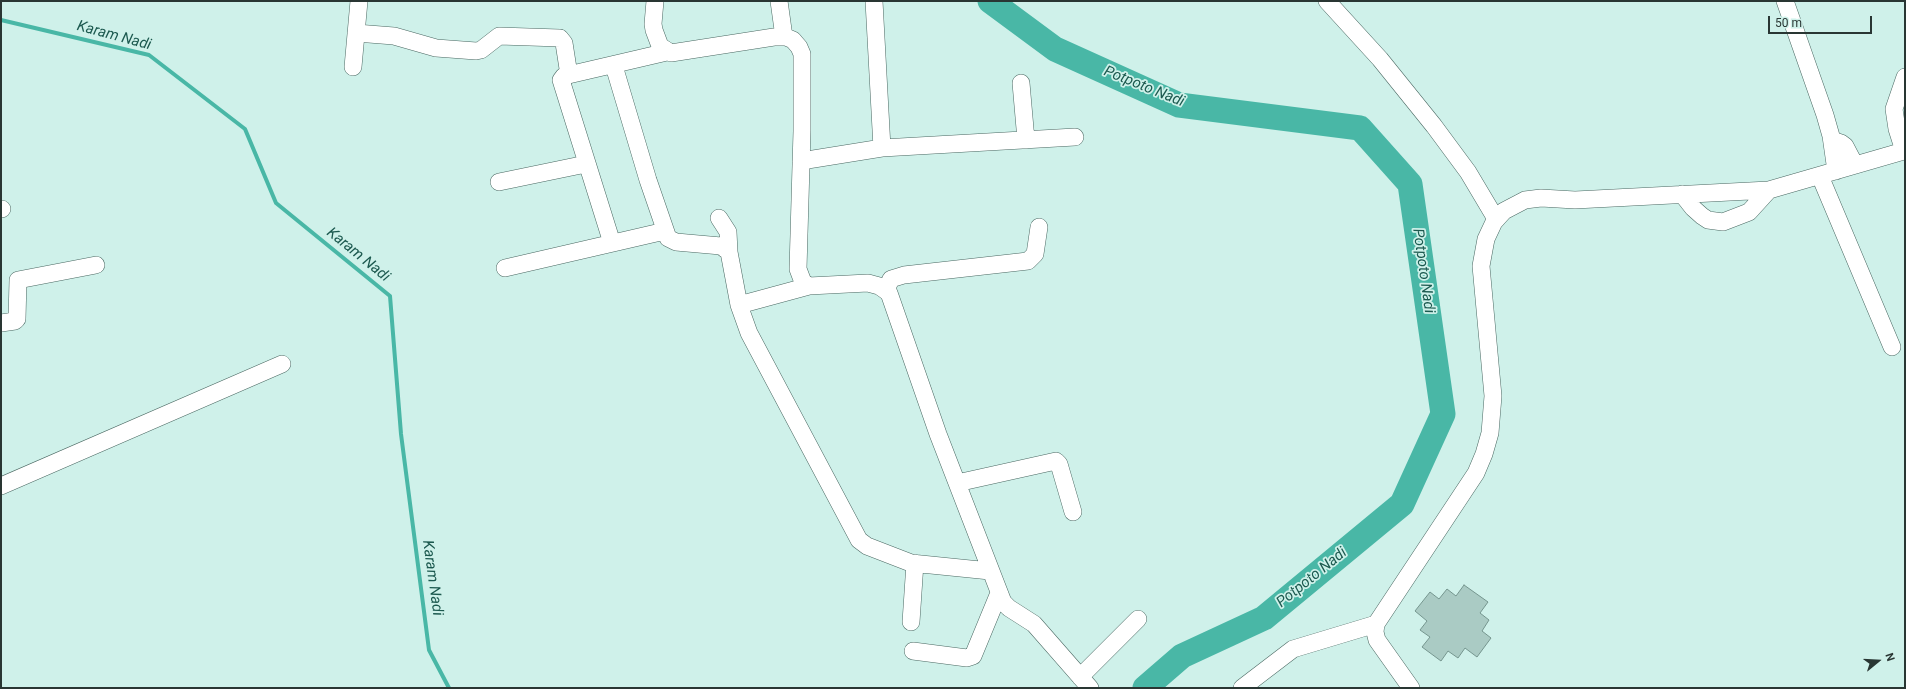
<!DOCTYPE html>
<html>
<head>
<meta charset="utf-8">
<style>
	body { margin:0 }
	#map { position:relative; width:1906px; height:689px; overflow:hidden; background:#cff1ea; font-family:Roboto,sans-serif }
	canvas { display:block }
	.frame { position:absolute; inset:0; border:2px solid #293633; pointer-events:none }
	.north { position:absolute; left:1858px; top:641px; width:40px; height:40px; -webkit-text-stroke:3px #cff1ea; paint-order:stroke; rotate:72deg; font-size:11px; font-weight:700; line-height:16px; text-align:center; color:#293633 }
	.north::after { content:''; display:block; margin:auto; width:14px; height:18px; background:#293633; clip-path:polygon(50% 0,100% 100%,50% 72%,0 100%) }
	.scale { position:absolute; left:1768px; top:16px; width:104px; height:18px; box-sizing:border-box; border:2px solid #293633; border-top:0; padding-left:5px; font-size:12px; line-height:14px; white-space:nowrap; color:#293633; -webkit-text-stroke:3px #cff1ea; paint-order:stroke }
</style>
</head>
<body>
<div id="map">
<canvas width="1906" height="689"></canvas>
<div class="frame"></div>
<div class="north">N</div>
<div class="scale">50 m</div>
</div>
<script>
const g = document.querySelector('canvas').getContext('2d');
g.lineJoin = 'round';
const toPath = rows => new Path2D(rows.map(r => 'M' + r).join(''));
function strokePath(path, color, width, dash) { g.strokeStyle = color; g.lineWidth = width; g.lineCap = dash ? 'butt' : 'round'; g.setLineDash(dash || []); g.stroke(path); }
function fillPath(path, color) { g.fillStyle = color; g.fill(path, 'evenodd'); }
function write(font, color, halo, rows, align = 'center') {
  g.font = font + ' Roboto,sans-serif'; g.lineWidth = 3.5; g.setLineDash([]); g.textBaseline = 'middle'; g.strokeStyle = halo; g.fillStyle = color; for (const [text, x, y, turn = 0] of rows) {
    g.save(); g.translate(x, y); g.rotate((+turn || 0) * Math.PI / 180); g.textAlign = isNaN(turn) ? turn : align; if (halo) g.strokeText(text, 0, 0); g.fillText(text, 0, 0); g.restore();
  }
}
strokePath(toPath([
	[1,20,149,55,245,129,276,203,390,296,401,434,429,650,449,688]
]), '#49b7a6', 4);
strokePath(toPath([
	[990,1,1055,49,1179,105,1360,128,1410,184,1443,414,1402,504,1264,618,1182,656,1145,688]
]), '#49b7a6', 25);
const building = toPath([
	[1464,585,1488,602,1480,613,1489,620,1482,631,1491,638,1477,657,1465,648,1458,658,1448,651,1441,661,1422,647,1430,637,1420,630,1427,621,1415,611,1430,592,1439,599,1447,589,1456,596,1464,585]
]);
fillPath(building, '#aacbc4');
strokePath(building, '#75958e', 1);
const minor = toPath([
	[655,1,653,24,654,30,660,46,671,53,774,37,786,37,793,40,799,47,802,54,802,131,798,269,801,277,803,282,809,286,868,283,879,286,889,293,938,434,1003,602,1009,608,1034,624,1090,688],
	[779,1,784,37],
	[874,1,882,148],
	[1327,1,1380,59,1434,126,1468,172,1496,219],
	[1785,1,1825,115,1831,136,1836,171],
	[356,33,394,36,436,48,476,51,481,50,499,36,560,38,564,43,569,75],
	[614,66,648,180,668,238,676,242,721,246,729,252,739,305,749,333,859,540,867,546,911,563,990,571],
	[353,67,359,1],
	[1021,83,1026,140],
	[1832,140,1841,143,1845,146,1855,165],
	[801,161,882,148,1075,137],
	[1820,176,1892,347],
	[499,182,586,164],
	[1682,194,1693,208,1702,216,1708,220,1723,222,1749,212,1769,190],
	[1,209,2,209],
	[719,218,728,232,729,252],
	[612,243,561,80,564,76,667,52],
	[505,268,665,231],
	[886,290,891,279,904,275,1028,261,1035,254,1039,227],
	[739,305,809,286],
	[1,323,15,321,17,319,18,280,96,265],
	[957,483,1056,461,1059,464,1073,512],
	[1,486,282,364],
	[911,622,915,563],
	[913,651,967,658,973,656,999,593],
	[1080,677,1138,619],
	[1242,688,1293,649,1376,624],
	[1411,688,1377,640,1375,632,1376,624,1476,473,1484,454,1490,433,1493,396,1481,266,1486,239,1494,222,1504,211,1525,200,1541,198,1575,200,1769,190,1904,151,1897,129,1894,109,1905,77]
]);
strokePath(minor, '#4a6862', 18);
strokePath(minor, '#fff', 17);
write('italic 15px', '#1c594f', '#cff1ea', [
	["Karam Nadi",114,36,15],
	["Potpoto Nadi",1144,87,22],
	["Karam Nadi",358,255,39],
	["Potpoto Nadi",1423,271,82],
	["Karam Nadi",432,578,82],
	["Potpoto Nadi",1312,578,-39]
]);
</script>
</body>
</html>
